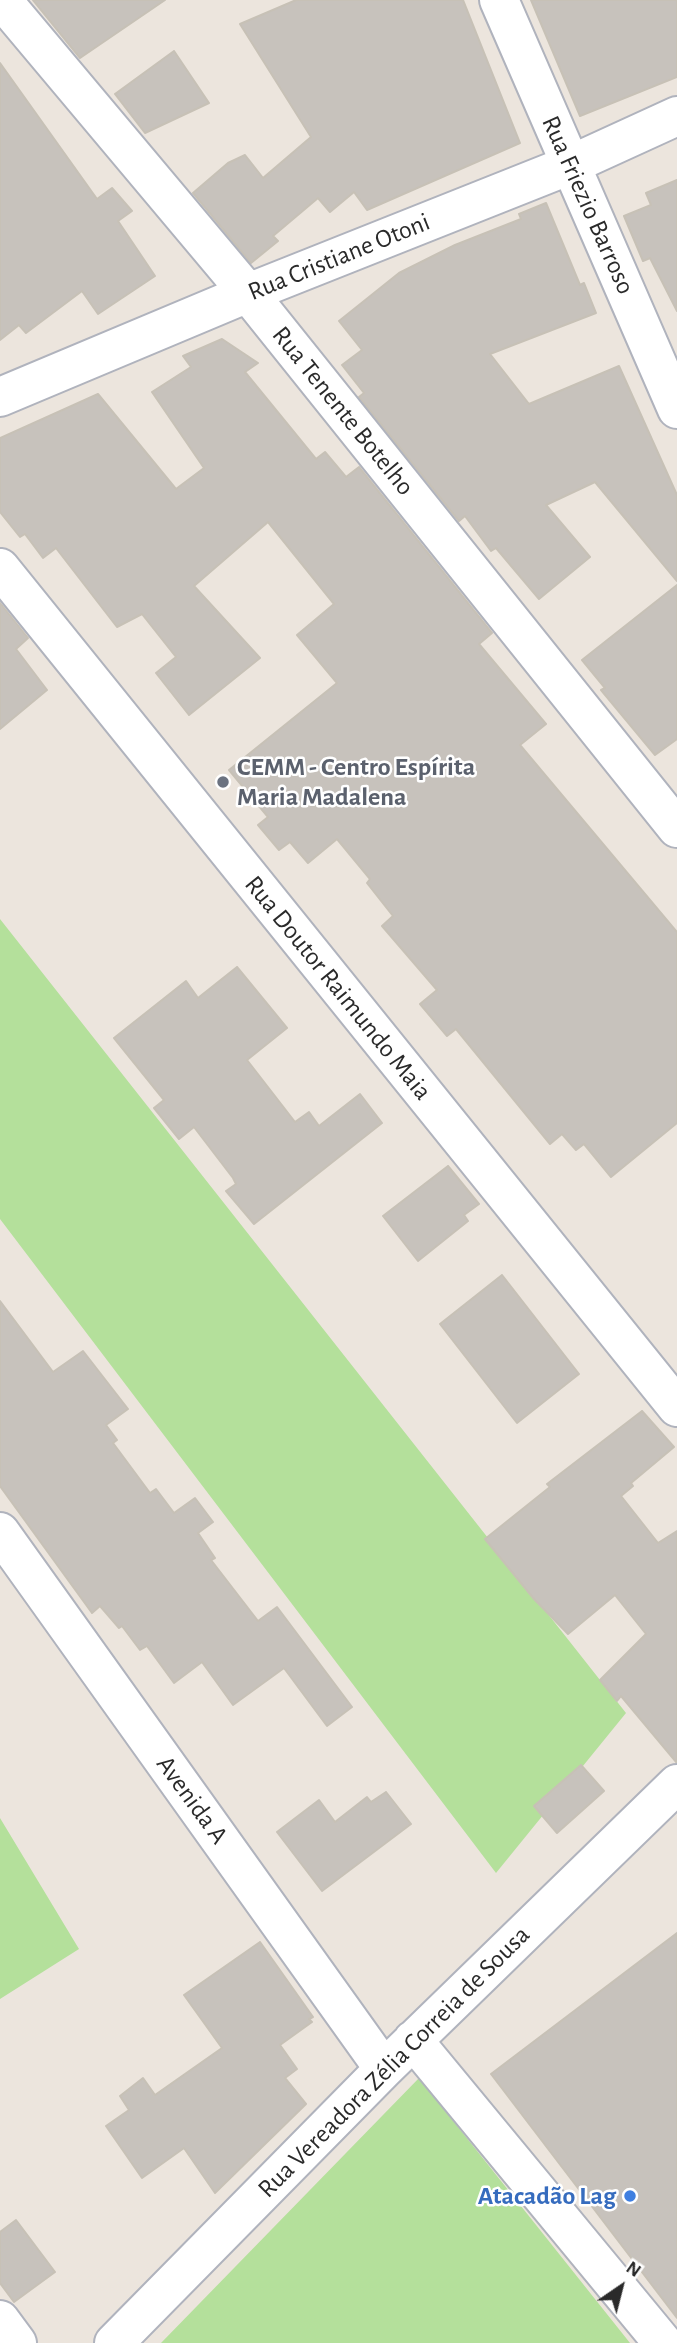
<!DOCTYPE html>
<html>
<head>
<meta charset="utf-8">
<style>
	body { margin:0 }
	#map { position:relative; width:677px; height:2343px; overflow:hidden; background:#ece5dd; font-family:"Alegreya Sans",sans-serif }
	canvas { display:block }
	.north { position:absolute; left:586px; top:2252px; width:70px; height:70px; -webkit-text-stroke:5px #fff; paint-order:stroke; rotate:35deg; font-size:19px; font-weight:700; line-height:28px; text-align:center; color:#2a2a2a }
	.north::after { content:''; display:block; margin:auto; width:24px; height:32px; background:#2a2a2a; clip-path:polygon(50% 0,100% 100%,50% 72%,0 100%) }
</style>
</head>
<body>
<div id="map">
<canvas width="677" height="2343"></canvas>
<div class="north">N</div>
</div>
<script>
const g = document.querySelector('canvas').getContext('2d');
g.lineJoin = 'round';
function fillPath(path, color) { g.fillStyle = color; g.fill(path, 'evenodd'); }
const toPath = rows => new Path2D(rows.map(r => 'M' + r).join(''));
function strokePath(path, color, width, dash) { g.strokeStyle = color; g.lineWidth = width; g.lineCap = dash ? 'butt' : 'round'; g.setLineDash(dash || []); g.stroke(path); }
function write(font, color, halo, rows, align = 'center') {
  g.font = font + ' "Alegreya Sans",sans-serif'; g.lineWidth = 5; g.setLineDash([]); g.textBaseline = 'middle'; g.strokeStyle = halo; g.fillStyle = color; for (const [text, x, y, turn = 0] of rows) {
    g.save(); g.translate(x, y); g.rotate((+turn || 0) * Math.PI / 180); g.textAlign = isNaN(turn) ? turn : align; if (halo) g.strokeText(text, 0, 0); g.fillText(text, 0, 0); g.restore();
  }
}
fillPath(toPath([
	[0,919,626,1713,496,1873,0,1219],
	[0,1818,79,1949,0,1999],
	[419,2078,630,2343,161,2343]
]), '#b4e09b');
const building = toPath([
	[33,0,165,0,80,58,33,0],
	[296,0,463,0,520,143,367,210,354,192,330,212,318,198,273,236,278,241,251,263,193,193,228,163,245,155,263,178,311,137,240,24,296,0],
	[531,0,677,0,677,77,580,116,531,0],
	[174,51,209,103,145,133,115,94,174,51],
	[0,63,97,199,112,188,132,211,118,221,155,276,98,314,82,291,26,333,19,325,0,340,0,63],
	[677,180,677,311,650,258,643,261,624,216,651,205,646,193,677,180],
	[546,203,580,285,584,283,596,313,490,354,529,404,619,366,677,495,677,581,595,482,546,505,590,557,539,599,496,548,491,551,465,516,459,521,359,397,364,393,342,365,362,350,339,321,399,273,455,245,521,219,519,214,546,203],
	[222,339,258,363,245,372,316,459,325,452,346,477,359,467,492,633,479,644,546,724,520,745,677,932,677,1123,611,1177,584,1144,576,1150,562,1134,550,1144,456,1029,447,1036,420,1004,437,990,382,926,393,916,367,883,370,879,337,839,308,863,290,842,279,850,258,825,268,817,229,770,337,683,297,635,334,604,268,522,194,586,260,658,189,715,156,673,176,657,142,614,117,627,56,548,43,558,25,534,20,537,0,512,0,438,98,394,176,489,204,468,152,392,191,367,183,356,222,339],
	[677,585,677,739,655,755,601,690,605,688,582,660,677,585],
	[0,603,28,638,16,649,47,690,0,729,0,603],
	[237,967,287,1028,247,1060,295,1122,309,1112,319,1126,360,1094,382,1123,254,1224,226,1191,236,1184,233,1178,194,1127,179,1139,154,1108,164,1100,114,1038,186,981,198,998,237,967],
	[448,1166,479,1204,464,1215,468,1221,418,1261,383,1216,448,1166],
	[502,1275,579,1374,517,1423,440,1324,502,1275],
	[0,1301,53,1372,83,1351,128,1409,106,1425,117,1440,113,1443,150,1493,156,1489,174,1513,195,1498,213,1522,198,1533,215,1558,211,1560,258,1621,277,1607,352,1707,327,1726,284,1668,233,1705,202,1662,174,1683,147,1646,140,1650,122,1626,119,1628,100,1606,92,1613,0,1486,0,1301],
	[642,1411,674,1447,631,1483,633,1486,621,1496,658,1543,677,1531,677,1763,621,1696,617,1701,600,1680,646,1634,615,1595,568,1634,534,1599,485,1539,550,1487,547,1484,642,1411],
	[581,1765,604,1791,557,1833,534,1806,581,1765],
	[386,1792,411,1824,322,1891,277,1832,319,1800,335,1822,367,1797,371,1802,386,1792],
	[677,1933,677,2318,491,2074,677,1933],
	[260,1942,313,2017,309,2019,312,2022,280,2045,297,2069,285,2078,306,2104,215,2193,184,2148,142,2178,106,2126,129,2110,120,2096,143,2078,155,2095,222,2048,184,1995,260,1942],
	[16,2220,55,2272,14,2302,0,2283,0,2232,16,2220]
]);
fillPath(building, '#c7c2bc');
strokePath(building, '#c7c1b6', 2);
const minor = toPath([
	[2,0,248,293,677,828],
	[499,0,677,409],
	[0,397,248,293,570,165,677,116],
	[0,568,677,1407],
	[0,1532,384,2069],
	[413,2040,663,2343],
	[0,2320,17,2343],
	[114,2343,384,2069,677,1784]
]);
strokePath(minor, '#b0b3bd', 42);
strokePath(minor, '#fff', 38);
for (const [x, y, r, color] of [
	[223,782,7,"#6b7280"],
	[630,2196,7,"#3f7fe0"]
]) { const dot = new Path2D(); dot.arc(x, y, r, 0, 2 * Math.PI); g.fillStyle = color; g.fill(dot); strokePath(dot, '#fff', 2.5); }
write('26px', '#2a2a2a', '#fff', [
	["Rua Friezio Barroso",588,205,66],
	["Rua Cristiane Otoni",339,257,-22],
	["Rua Tenente Botelho",343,411,51],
	["Rua Doutor Raimundo Maia",338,988,51],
	["Avenida A",192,1800,54],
	["Rua Vereadora Zélia Correia de Sousa",394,2062,-45]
]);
write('bold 26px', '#5b616d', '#fff', [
	["CEMM - Centro Espírita",237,767],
	["Maria Madalena",237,797]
], 'left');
write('bold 26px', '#366cbe', '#fff', [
	["Atacadão Lag",616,2196]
], 'right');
</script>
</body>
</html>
